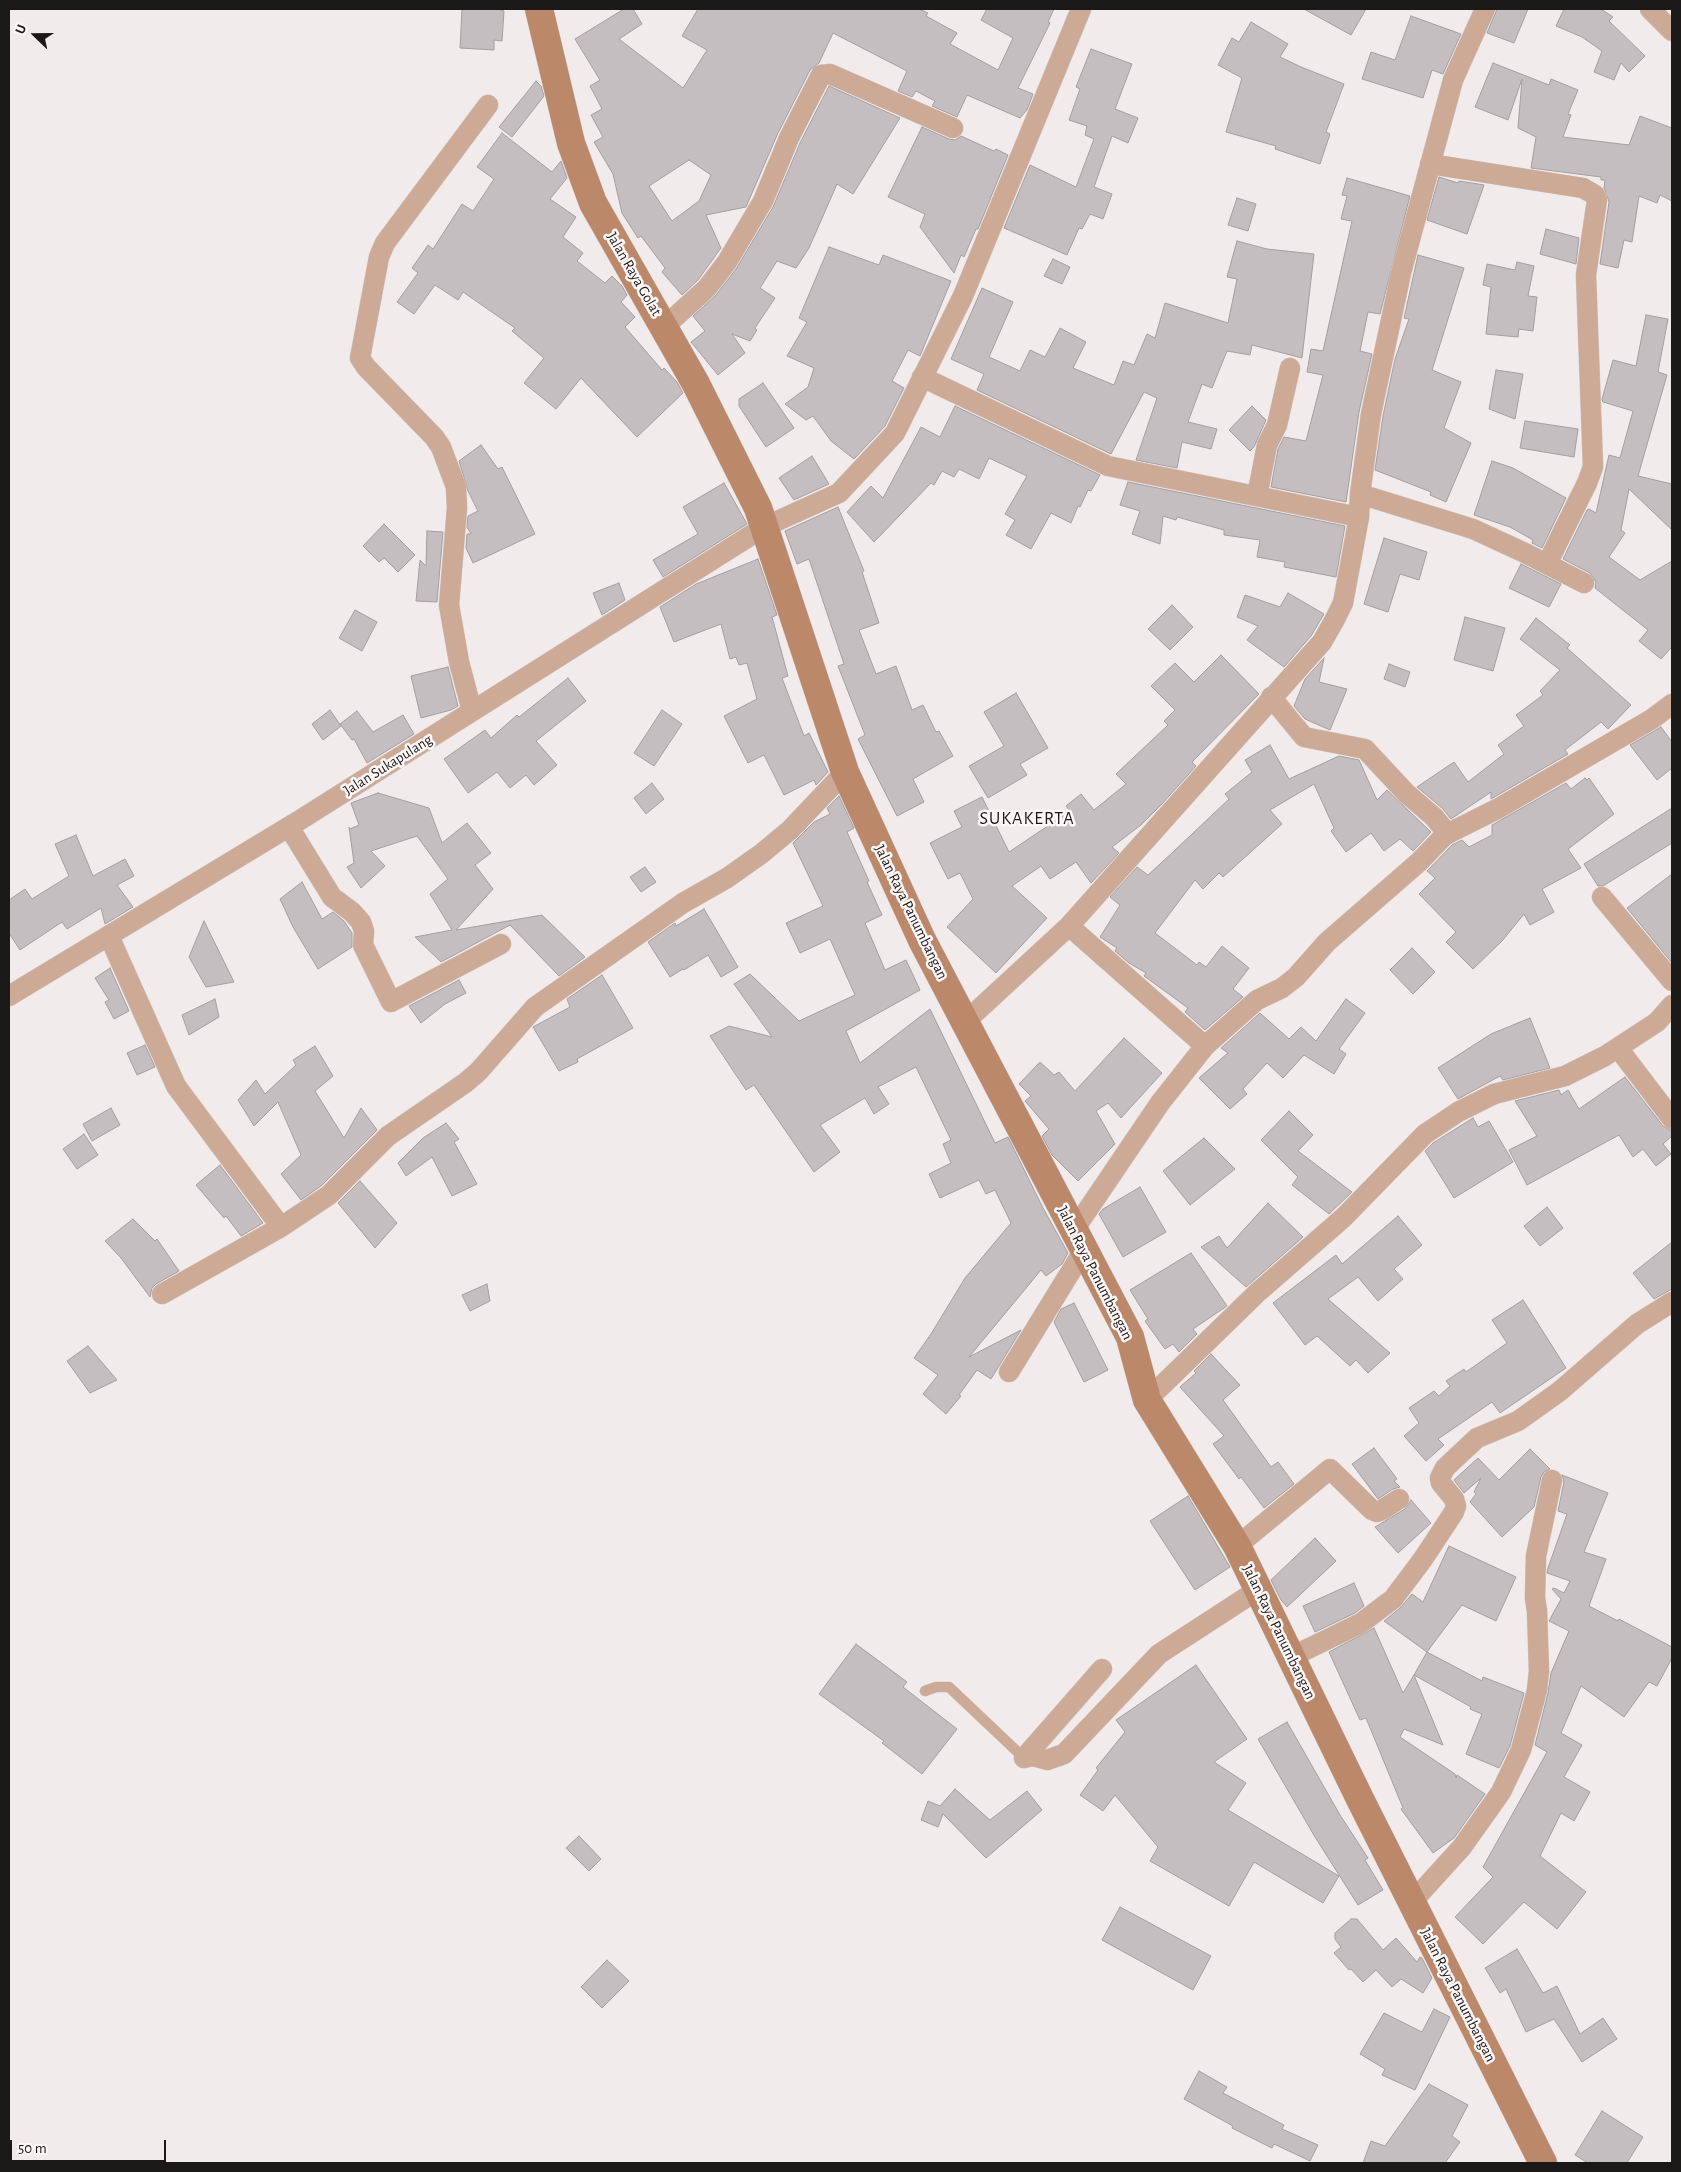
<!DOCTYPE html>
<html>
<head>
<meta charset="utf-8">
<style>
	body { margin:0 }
	#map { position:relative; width:1681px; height:2172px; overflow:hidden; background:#f2ebeb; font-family:"Alegreya Sans",sans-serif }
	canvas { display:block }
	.frame { position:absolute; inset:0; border:10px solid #1b1918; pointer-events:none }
	.north { position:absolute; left:10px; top:10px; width:50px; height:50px; -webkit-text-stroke:4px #fff8f8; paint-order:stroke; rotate:292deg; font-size:14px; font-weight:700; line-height:20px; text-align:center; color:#1b1918 }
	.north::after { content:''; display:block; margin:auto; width:18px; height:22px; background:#1b1918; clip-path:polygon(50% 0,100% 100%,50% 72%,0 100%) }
	.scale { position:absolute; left:10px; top:2140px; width:156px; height:22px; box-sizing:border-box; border:2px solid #1b1918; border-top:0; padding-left:6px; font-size:15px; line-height:18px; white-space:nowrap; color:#1b1918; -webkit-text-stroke:4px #fff8f8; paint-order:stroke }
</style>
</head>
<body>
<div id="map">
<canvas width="1681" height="2172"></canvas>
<div class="frame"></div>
<div class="north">U</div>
<div class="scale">50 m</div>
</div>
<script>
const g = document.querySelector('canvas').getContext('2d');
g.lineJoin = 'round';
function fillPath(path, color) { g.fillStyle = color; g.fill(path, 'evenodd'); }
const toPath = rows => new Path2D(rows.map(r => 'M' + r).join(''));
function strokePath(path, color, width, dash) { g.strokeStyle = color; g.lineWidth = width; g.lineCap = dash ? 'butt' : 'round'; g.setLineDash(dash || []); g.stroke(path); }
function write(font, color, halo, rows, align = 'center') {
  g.font = font + ' "Alegreya Sans",sans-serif'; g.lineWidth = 5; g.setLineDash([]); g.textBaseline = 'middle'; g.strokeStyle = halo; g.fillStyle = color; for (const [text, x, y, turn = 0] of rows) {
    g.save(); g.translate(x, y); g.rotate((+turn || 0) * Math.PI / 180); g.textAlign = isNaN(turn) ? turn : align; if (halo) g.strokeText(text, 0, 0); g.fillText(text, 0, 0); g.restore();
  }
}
const building = toPath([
	[462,9,497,9,504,11,502,41,494,40,494,50,460,48,462,9],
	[624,9,633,9,642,24,619,39,683,88,707,50,682,36,698,9,919,9,928,13,926,16,957,33,950,44,998,70,1013,38,981,20,987,9,1054,9,1048,22,1050,23,1018,88,1033,94,1027,110,1020,118,967,95,957,117,932,106,935,101,916,91,912,97,898,91,907,71,833,33,819,63,810,70,778,133,746,207,706,215,721,248,698,280,682,295,662,272,665,268,641,236,638,238,622,213,613,174,594,142,603,137,591,115,602,109,590,86,600,80,575,39,624,9],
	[689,160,711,175,699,201,672,221,649,186,689,160],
	[1304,9,1366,9,1351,35,1304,9],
	[1497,9,1528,9,1514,43,1487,33,1497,9],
	[1564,9,1601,9,1613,17,1609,21,1645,56,1629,72,1621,63,1614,80,1594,72,1602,51,1582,37,1556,26,1564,9],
	[1411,16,1461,34,1443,74,1432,70,1423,98,1362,79,1371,52,1395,60,1411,16],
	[1251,22,1288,44,1280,57,1301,67,1344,84,1326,132,1330,134,1320,164,1275,149,1276,146,1226,132,1242,78,1218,65,1232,38,1239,42,1251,22],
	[1091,49,1132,64,1115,109,1138,118,1128,143,1112,136,1094,187,1112,194,1103,219,1090,214,1082,229,1079,228,1067,255,1004,228,1030,165,1076,187,1094,139,1085,135,1087,126,1069,120,1080,89,1076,87,1091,49],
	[1493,63,1549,85,1551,79,1578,90,1568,114,1571,115,1563,137,1629,145,1640,116,1672,128,1672,201,1660,195,1657,203,1639,196,1632,242,1624,240,1618,268,1600,264,1609,202,1604,188,1605,180,1601,180,1601,177,1531,168,1536,137,1518,128,1522,79,1508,120,1475,107,1493,63],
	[536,81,541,86,544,96,512,137,499,127,536,81],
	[829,86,900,118,853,194,837,184,809,248,796,268,777,261,760,288,775,298,755,328,757,330,750,341,732,334,745,353,718,375,691,342,705,331,693,316,716,295,736,269,773,207,800,143,829,86],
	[922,127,949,139,955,140,961,136,994,151,996,149,1008,155,978,229,976,229,964,257,961,255,954,273,920,227,925,214,888,197,922,127],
	[502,133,552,172,561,161,567,178,550,199,576,217,563,237,583,253,577,261,605,283,612,276,622,286,627,295,621,302,635,317,625,327,662,370,664,368,677,382,683,393,637,437,581,378,556,409,524,383,544,358,512,331,515,328,463,292,458,300,435,285,414,314,397,302,418,273,412,268,428,245,433,249,462,204,473,211,494,179,477,167,502,133],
	[1439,177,1458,183,1459,181,1484,185,1467,234,1427,220,1439,177],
	[1347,178,1410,196,1380,314,1368,312,1360,351,1372,354,1359,412,1346,502,1271,487,1278,449,1284,437,1306,441,1323,375,1307,372,1311,349,1323,351,1352,221,1341,219,1347,196,1342,195,1347,178],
	[1237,198,1256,204,1248,231,1228,225,1237,198],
	[1546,229,1579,238,1576,264,1540,254,1546,229],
	[1237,241,1267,249,1314,254,1302,358,1252,345,1250,355,1227,351,1212,388,1202,384,1188,422,1217,429,1211,449,1182,442,1177,468,1136,460,1157,398,1144,392,1111,454,977,390,984,374,951,359,982,288,1013,302,989,357,1020,371,1030,350,1045,357,1060,328,1086,342,1073,368,1114,385,1123,361,1134,365,1147,334,1155,338,1165,303,1228,323,1237,279,1227,277,1237,241],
	[829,247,879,265,883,255,951,281,920,356,908,350,892,381,904,388,885,426,854,459,831,441,813,416,806,420,785,404,808,387,814,368,787,356,807,322,799,318,829,247],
	[1418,255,1464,268,1432,370,1461,382,1444,428,1471,443,1446,502,1430,495,1431,492,1375,470,1383,416,1395,359,1409,319,1404,318,1418,255],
	[1053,259,1070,267,1062,284,1044,276,1053,259],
	[1517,262,1534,266,1528,296,1537,297,1533,331,1519,329,1518,337,1486,334,1491,287,1483,285,1487,264,1515,270,1517,262],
	[1646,315,1668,319,1658,372,1667,375,1638,476,1672,484,1672,530,1629,489,1621,530,1625,533,1609,557,1640,580,1672,561,1672,647,1661,659,1639,641,1648,630,1595,588,1596,582,1590,573,1563,559,1587,510,1589,509,1596,513,1609,455,1620,458,1633,411,1603,402,1602,399,1613,360,1636,366,1646,315],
	[1496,370,1523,374,1515,419,1489,409,1496,370],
	[763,383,794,428,766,447,739,406,739,399,763,383],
	[955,406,1100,475,1091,491,1088,490,1080,507,1078,506,1071,523,1051,513,1031,549,1006,535,1015,520,1005,514,1027,476,989,458,979,479,959,469,954,477,942,471,934,485,931,483,874,542,847,512,871,486,883,498,921,427,940,437,955,406],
	[1252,406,1266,420,1254,447,1250,451,1229,430,1252,406],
	[1525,421,1578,429,1574,457,1520,448,1525,421],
	[481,445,498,469,502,467,535,534,473,563,466,548,467,534,471,534,467,527,468,516,478,511,468,491,459,461,481,445],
	[812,456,829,484,794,500,779,478,812,456],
	[1492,461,1513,468,1566,498,1542,548,1532,543,1533,540,1510,527,1474,515,1492,461],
	[1128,482,1345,526,1336,577,1284,567,1285,562,1257,557,1260,540,1224,535,1224,530,1177,517,1176,520,1163,516,1160,544,1132,534,1140,511,1120,505,1128,482],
	[724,483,747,524,663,577,653,560,698,534,683,507,724,483],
	[838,507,864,571,862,572,879,623,859,630,876,674,896,666,912,710,923,705,936,732,939,731,953,756,913,779,924,802,897,816,858,739,865,735,838,666,844,664,809,559,797,564,785,531,838,507],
	[384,524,415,555,398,572,384,558,379,562,363,546,384,524],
	[427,531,443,532,437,602,416,601,420,560,426,566,427,531],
	[1384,538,1427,552,1419,580,1400,574,1388,612,1364,604,1384,538],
	[758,559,777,615,772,617,788,676,782,678,804,736,809,733,828,772,816,785,814,780,784,795,764,755,748,763,724,716,757,699,747,663,739,665,736,657,730,659,721,624,674,642,660,607,696,584,758,559],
	[1521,564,1561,584,1549,607,1509,588,1521,564],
	[619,583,625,600,602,615,593,593,619,583],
	[1288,593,1324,614,1311,636,1284,667,1247,640,1258,626,1237,617,1245,595,1280,607,1288,593],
	[1172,605,1193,627,1170,650,1148,629,1172,605],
	[355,610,377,622,362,651,339,638,355,610],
	[1465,617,1505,628,1493,671,1454,660,1465,617],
	[1536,618,1570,645,1567,648,1631,705,1608,729,1601,722,1565,750,1568,754,1491,799,1491,792,1451,819,1442,808,1417,787,1454,762,1468,782,1504,754,1498,745,1524,726,1516,715,1543,695,1540,691,1560,670,1520,639,1536,618],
	[1221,655,1259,694,1192,762,1196,766,1161,805,1141,825,1112,847,1119,853,1091,883,1076,862,1050,879,1041,866,1012,886,1047,918,996,973,947,927,973,899,960,873,948,879,930,843,962,827,954,811,982,797,1009,852,1070,811,1066,806,1081,794,1094,810,1126,784,1116,774,1168,725,1164,721,1175,710,1151,686,1175,663,1194,682,1221,655],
	[1324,658,1319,682,1347,689,1330,730,1305,719,1294,706,1305,679,1324,658],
	[1389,664,1410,672,1405,687,1384,679,1389,664],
	[448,667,458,706,451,710,421,718,411,676,448,667],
	[568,678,586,701,536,741,557,765,534,785,526,775,510,788,497,772,468,793,444,759,485,730,491,738,517,715,519,717,568,678],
	[1016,693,1048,748,1020,764,1027,775,988,798,969,766,1004,746,984,712,1016,693],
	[330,710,341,726,323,740,312,724,330,710],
	[662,710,682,724,654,766,634,753,662,710],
	[357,711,373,732,403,715,414,734,367,763,354,739,352,740,340,724,357,711],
	[1661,727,1672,742,1672,768,1657,780,1630,745,1661,727],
	[1270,745,1289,779,1339,756,1359,760,1377,800,1387,790,1431,832,1413,851,1400,839,1384,851,1371,833,1346,852,1331,831,1334,828,1314,784,1270,810,1282,824,1223,877,1219,873,1203,889,1195,880,1155,933,1197,965,1199,962,1206,967,1222,946,1249,968,1233,989,1243,997,1205,1030,1185,1012,1188,1008,1144,976,1146,973,1129,963,1115,951,1117,948,1100,937,1120,905,1110,897,1137,867,1148,875,1173,852,1229,799,1225,794,1252,772,1245,760,1270,745],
	[1585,778,1587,780,1589,778,1614,814,1568,849,1581,868,1542,889,1554,912,1530,925,1524,914,1502,941,1473,969,1446,942,1456,932,1419,894,1435,878,1427,871,1452,845,1462,840,1469,847,1492,835,1492,825,1566,783,1571,789,1585,778],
	[652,783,664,799,646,814,634,798,652,783],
	[378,793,429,808,442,843,467,823,491,853,475,865,493,889,456,930,542,915,585,957,559,976,510,925,441,962,415,937,452,930,430,894,448,879,417,836,371,851,385,866,361,888,347,867,354,863,349,827,350,829,359,825,351,803,378,793],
	[839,796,854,828,847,832,869,881,867,882,882,915,865,923,885,970,906,960,920,990,846,1031,860,1063,930,1009,995,1143,1008,1137,1043,1208,1068,1253,1062,1264,1046,1276,1041,1270,969,1357,1021,1330,991,1379,977,1370,959,1395,961,1396,946,1414,923,1394,938,1375,914,1358,931,1334,965,1278,1011,1223,995,1190,986,1194,979,1180,940,1198,929,1174,951,1163,943,1144,951,1140,916,1067,878,1087,889,1104,874,1114,865,1098,820,1125,840,1152,814,1172,754,1085,746,1090,710,1036,729,1026,772,1037,734,984,750,974,799,1021,855,995,830,939,800,953,786,923,823,906,793,843,814,822,830,814,827,808,839,796],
	[1672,808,1672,843,1603,886,1598,886,1584,864,1672,808],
	[76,835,93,876,125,859,134,876,117,885,133,907,105,924,101,908,67,929,62,922,20,950,9,933,9,900,25,889,32,899,69,876,55,844,76,835],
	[645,867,656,882,641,892,630,877,645,867],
	[1672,874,1672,963,1627,908,1672,874],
	[302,882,322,919,333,912,344,921,352,933,352,947,318,969,293,927,280,899,302,882],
	[704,909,738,967,721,977,708,955,684,970,683,969,670,977,648,942,675,923,676,926,704,909],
	[204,921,234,982,206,987,189,957,204,921],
	[1412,948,1435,972,1413,994,1390,970,1412,948],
	[110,968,129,1011,114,1019,105,1002,109,1000,95,978,110,968],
	[602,975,633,1028,577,1059,578,1062,559,1071,533,1027,570,1007,567,999,602,975],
	[459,980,466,993,445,1004,421,1023,409,1006,459,980],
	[215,999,219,1017,189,1035,182,1015,215,999],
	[1346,999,1365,1013,1339,1049,1346,1054,1334,1074,1304,1055,1283,1078,1267,1063,1243,1089,1247,1094,1230,1109,1199,1078,1228,1053,1221,1048,1260,1013,1289,1039,1301,1027,1316,1041,1346,999],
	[1530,1018,1550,1068,1503,1080,1500,1076,1458,1099,1438,1068,1491,1034,1530,1018],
	[1124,1038,1162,1073,1121,1118,1108,1103,1096,1111,1115,1144,1078,1181,1052,1155,1042,1136,1049,1129,1025,1101,1031,1096,1019,1084,1040,1062,1054,1075,1059,1072,1075,1091,1124,1038],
	[145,1045,155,1067,137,1075,127,1053,145,1045],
	[315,1046,333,1076,315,1091,344,1138,361,1108,377,1130,321,1186,301,1200,281,1174,301,1155,278,1102,254,1126,238,1100,256,1080,265,1094,296,1065,293,1060,315,1046],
	[1625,1077,1663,1126,1672,1131,1672,1136,1663,1144,1671,1154,1656,1166,1643,1149,1633,1157,1619,1135,1527,1185,1509,1150,1537,1136,1515,1101,1559,1090,1561,1095,1568,1090,1579,1109,1625,1077],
	[111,1108,120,1125,92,1141,83,1124,111,1108],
	[1289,1111,1313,1135,1298,1151,1352,1192,1329,1214,1292,1185,1298,1177,1261,1140,1289,1111],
	[1473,1118,1478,1127,1489,1121,1513,1162,1454,1198,1425,1151,1433,1143,1473,1118],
	[446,1123,459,1139,454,1142,477,1184,452,1196,432,1157,406,1176,398,1163,423,1138,446,1123],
	[84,1134,98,1155,77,1169,63,1149,84,1134],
	[1204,1138,1235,1169,1190,1205,1163,1171,1204,1138],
	[220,1165,263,1223,241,1236,226,1216,224,1218,196,1185,220,1165],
	[360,1181,397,1223,375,1248,338,1203,360,1181],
	[1140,1187,1166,1232,1123,1257,1099,1214,1103,1209,1140,1187],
	[1268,1203,1303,1237,1246,1287,1201,1247,1219,1236,1227,1248,1268,1203],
	[1547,1207,1563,1228,1540,1246,1524,1226,1547,1207],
	[1398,1216,1422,1245,1394,1269,1403,1279,1378,1301,1358,1277,1328,1299,1390,1353,1368,1373,1356,1360,1350,1366,1317,1336,1305,1345,1273,1303,1336,1255,1342,1264,1398,1216],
	[133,1219,155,1241,157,1239,179,1271,156,1284,152,1288,150,1297,121,1258,105,1241,133,1219],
	[1672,1242,1672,1289,1654,1299,1633,1273,1672,1242],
	[1191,1253,1227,1306,1193,1329,1197,1334,1179,1352,1173,1344,1165,1349,1145,1321,1148,1319,1130,1290,1191,1253],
	[487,1284,490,1301,470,1311,462,1295,487,1284],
	[1523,1300,1566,1368,1500,1413,1492,1402,1438,1439,1444,1445,1426,1461,1404,1436,1419,1423,1409,1408,1434,1391,1439,1396,1450,1386,1446,1381,1464,1369,1466,1372,1507,1343,1492,1320,1523,1300],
	[1074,1303,1108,1370,1084,1382,1054,1322,1061,1309,1074,1303],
	[88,1346,117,1380,90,1393,67,1361,88,1346],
	[1211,1354,1240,1385,1223,1400,1271,1467,1278,1462,1294,1484,1264,1508,1241,1477,1239,1479,1213,1444,1224,1436,1180,1387,1196,1373,1194,1371,1211,1354],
	[1374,1448,1397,1479,1394,1481,1400,1487,1393,1489,1378,1499,1352,1464,1374,1448],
	[1530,1449,1550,1469,1544,1472,1541,1477,1534,1507,1502,1537,1470,1502,1476,1494,1474,1492,1481,1478,1464,1493,1454,1480,1478,1458,1499,1480,1530,1449],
	[1562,1475,1608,1493,1584,1552,1606,1559,1589,1606,1618,1621,1619,1619,1672,1647,1672,1658,1657,1686,1649,1682,1624,1717,1581,1686,1561,1733,1582,1745,1564,1777,1590,1792,1574,1821,1561,1813,1540,1856,1586,1892,1557,1929,1524,1902,1483,1944,1455,1917,1493,1877,1483,1867,1547,1752,1535,1745,1548,1693,1551,1673,1569,1631,1549,1621,1561,1599,1552,1589,1554,1588,1564,1593,1570,1581,1547,1573,1548,1568,1567,1514,1558,1511,1564,1482,1562,1475],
	[1188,1496,1230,1567,1195,1590,1150,1521,1188,1496],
	[1411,1500,1431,1523,1398,1553,1375,1527,1405,1509,1411,1500],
	[1315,1538,1336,1561,1287,1607,1281,1600,1271,1580,1315,1538],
	[1449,1546,1516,1577,1496,1621,1462,1605,1427,1652,1384,1621,1400,1608,1412,1594,1423,1602,1449,1546],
	[1354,1583,1364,1606,1355,1613,1315,1632,1303,1606,1354,1583],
	[1374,1628,1403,1693,1414,1675,1443,1745,1404,1729,1400,1737,1455,1774,1456,1778,1457,1775,1485,1794,1454,1838,1433,1853,1401,1809,1403,1808,1366,1718,1360,1720,1329,1652,1374,1628],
	[856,1644,907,1682,903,1687,957,1729,922,1774,882,1743,884,1741,819,1694,856,1644],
	[1427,1652,1482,1681,1483,1677,1524,1693,1510,1746,1499,1768,1466,1754,1482,1714,1470,1709,1471,1707,1414,1675,1427,1652],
	[1196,1665,1247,1739,1214,1762,1246,1783,1228,1810,1339,1876,1323,1903,1254,1862,1229,1906,1150,1861,1158,1847,1115,1795,1103,1811,1080,1795,1098,1770,1096,1768,1125,1732,1116,1720,1196,1665],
	[1287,1722,1340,1815,1368,1858,1365,1860,1383,1890,1358,1905,1315,1837,1258,1739,1287,1722],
	[955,1789,990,1820,1027,1791,1042,1810,986,1858,943,1814,938,1827,921,1820,928,1801,940,1806,955,1789],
	[579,1836,601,1859,589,1871,566,1848,579,1836],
	[1120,1907,1211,1956,1193,1990,1102,1940,1120,1907],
	[1351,1919,1357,1919,1383,1950,1396,1938,1417,1962,1420,1957,1422,1958,1432,1978,1423,1993,1401,1979,1392,1987,1376,1970,1363,1982,1351,1969,1349,1970,1334,1953,1341,1947,1335,1939,1335,1933,1351,1919],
	[1517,1949,1543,1993,1557,1986,1580,2034,1603,2018,1617,2039,1582,2062,1554,2019,1526,2032,1506,1989,1500,1993,1485,1968,1517,1949],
	[607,1960,629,1981,602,2008,581,1987,607,1960],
	[1434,2009,1450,2017,1415,2090,1382,2075,1385,2069,1360,2054,1384,2013,1422,2032,1434,2009],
	[1199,2071,1227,2087,1223,2093,1284,2125,1282,2129,1318,2145,1310,2161,1274,2144,1272,2148,1232,2128,1233,2126,1184,2099,1199,2071],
	[1429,2084,1468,2105,1452,2136,1460,2142,1445,2163,1363,2163,1371,2141,1385,2146,1429,2084],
	[1602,2111,1643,2137,1627,2163,1588,2163,1575,2155,1602,2111]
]);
fillPath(building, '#c4bec0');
strokePath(building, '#a39ea0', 1);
const service = toPath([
	[925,1691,936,1687,949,1687,1024,1758]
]);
const minor = toPath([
	[1650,9,1672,31],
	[1430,164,1583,188,1595,195,1597,200,1586,275,1593,467,1587,483,1547,564],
	[664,327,707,288,727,262,763,201,789,138,821,75,830,74,953,128],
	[922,377,1108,466,1359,517],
	[1360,494,1473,529,1525,553,1584,583],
	[1257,496,1267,445,1277,425,1290,368],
	[1271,697,1304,737,1365,749,1406,793,1434,817,1448,834],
	[472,711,459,662,449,605,457,508,456,487,441,447,434,437,366,367,360,358,379,257,385,243,488,105],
	[289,827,332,897,352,912,361,922,364,931,363,945,391,1002,501,944],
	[1602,897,1672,981],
	[1069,926,1205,1046],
	[109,936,176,1086,281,1227],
	[9,996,300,820,764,527,839,493,895,433,963,296,1081,9],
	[965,1022,1069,926,1322,642,1334,621,1343,603,1359,517,1360,494,1371,414,1401,273,1453,80,1485,9],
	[1618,1048,1672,1119],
	[1074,1230,1160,1103,1205,1046,1257,1000,1282,988,1296,977,1327,942,1419,862,1445,835,1499,808,1652,719,1672,704],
	[162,1294,281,1227,329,1195,388,1136,465,1083,478,1072,535,1007,683,903,727,878,761,854,790,830,845,772],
	[1009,1372,1084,1250],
	[1147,1400,1257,1293,1343,1218,1425,1134,1458,1112,1494,1094,1565,1076,1605,1056,1657,1022,1672,1005],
	[1237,1546,1330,1469,1372,1510,1377,1512,1382,1510,1399,1499],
	[1291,1657,1361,1623,1393,1599,1423,1559,1454,1512,1456,1506,1454,1499,1441,1483,1440,1478,1445,1468,1477,1438,1518,1421,1560,1391,1637,1324,1672,1302],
	[1102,1669,1024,1758,1033,1756,1047,1760,1064,1754,1159,1654,1259,1589],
	[1412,1902,1462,1847,1501,1792,1521,1750,1537,1690,1539,1671,1537,1611,1535,1598,1536,1556,1552,1480]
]);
const secondary = toPath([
	[539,9,571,143,593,203,696,384,758,508,845,772,922,940,1130,1337,1147,1400,1237,1546,1360,1799,1543,2163]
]);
strokePath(service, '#d0c9c9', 11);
strokePath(minor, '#d0c9c9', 21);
strokePath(secondary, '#d0c9c9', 29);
strokePath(service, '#cdaa95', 10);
strokePath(minor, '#cdaa95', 20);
strokePath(secondary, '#bb886a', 28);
write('15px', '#1b1918', '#fff8f8', [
	["Jalan Raya Golat",634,274,60],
	["Jalan Sukapulang",388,765,-32],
	["Jalan Raya Panumbangan",911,912,64],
	["Jalan Raya Panumbangan",1095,1273,63],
	["Jalan Raya Panumbangan",1279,1632,64],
	["Jalan Raya Panumbangan",1458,1995,63]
]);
g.letterSpacing = '1px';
write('18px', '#1b1918', '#fff8f8', [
	["SUKAKERTA",1027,819]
]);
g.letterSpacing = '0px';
</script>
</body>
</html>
